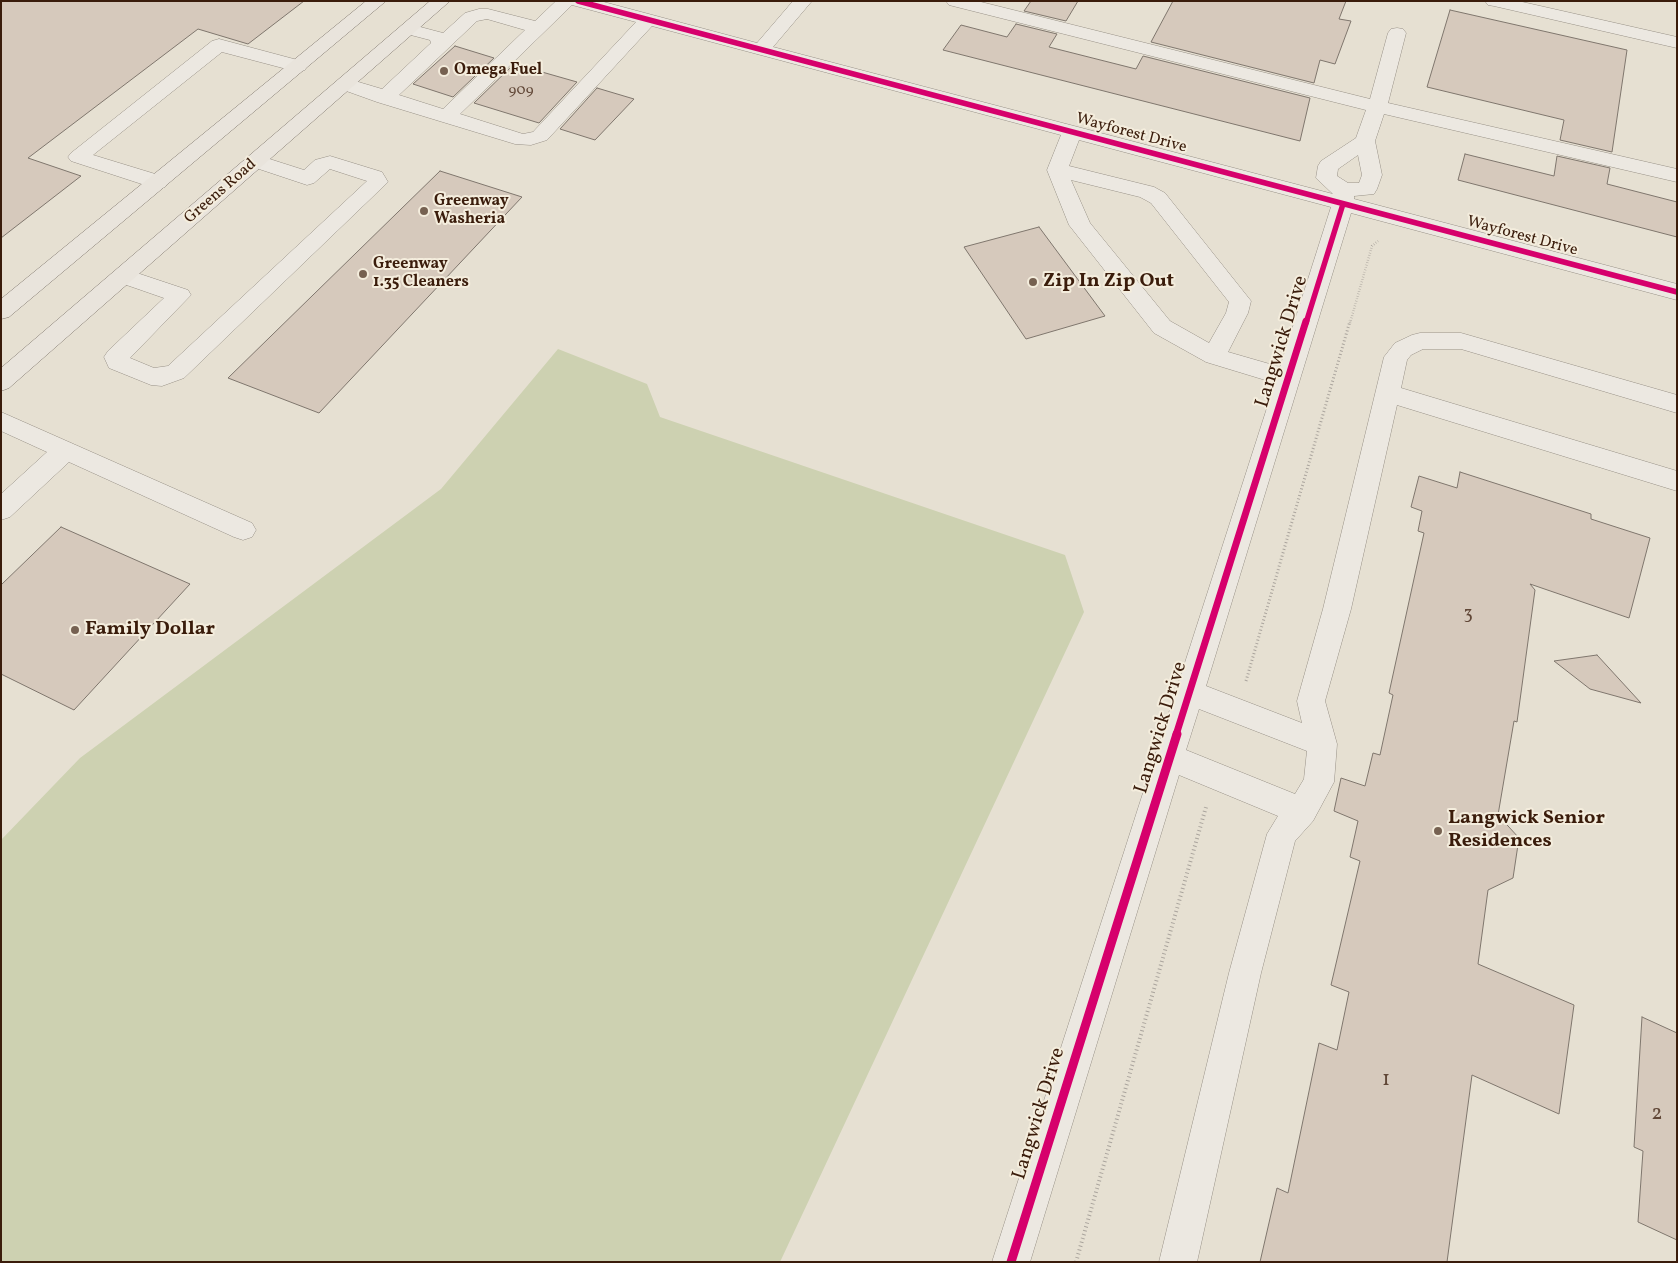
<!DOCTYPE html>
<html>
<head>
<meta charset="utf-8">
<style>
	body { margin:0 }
	#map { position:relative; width:1678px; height:1263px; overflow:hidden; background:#e6e0d2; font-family:Vollkorn,serif }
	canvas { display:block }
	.frame { position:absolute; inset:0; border:2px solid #3a1c0b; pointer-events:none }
</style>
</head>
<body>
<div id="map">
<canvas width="1678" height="1263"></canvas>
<div class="frame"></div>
</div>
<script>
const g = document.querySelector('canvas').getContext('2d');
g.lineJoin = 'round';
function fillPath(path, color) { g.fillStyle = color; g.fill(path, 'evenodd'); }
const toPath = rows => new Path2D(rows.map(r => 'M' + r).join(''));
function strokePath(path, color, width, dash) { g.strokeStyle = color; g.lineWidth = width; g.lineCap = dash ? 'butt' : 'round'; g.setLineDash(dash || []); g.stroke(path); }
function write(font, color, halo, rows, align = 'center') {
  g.font = font + ' Vollkorn,serif'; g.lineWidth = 4; g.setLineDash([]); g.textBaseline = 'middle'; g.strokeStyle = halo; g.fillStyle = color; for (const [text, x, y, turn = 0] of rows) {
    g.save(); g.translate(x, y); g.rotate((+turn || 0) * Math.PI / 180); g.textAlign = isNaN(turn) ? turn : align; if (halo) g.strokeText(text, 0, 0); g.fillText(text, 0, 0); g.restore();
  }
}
fillPath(toPath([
	[558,349,647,384,660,417,1065,555,1084,612,780,1262,1,1262,1,840,80,758,441,489]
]), '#cdd1b1');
const building = toPath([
	[1,1,304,1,248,44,198,29,28,158,81,176,1,238,1,1],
	[1031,1,1078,1,1066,21,1024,11,1031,1],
	[1173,1,1346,1,1339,19,1351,21,1335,64,1320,60,1314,83,1151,42,1173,1],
	[1450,10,1627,50,1612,152,1560,140,1564,120,1427,87,1450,10],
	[1016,24,1057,34,1049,47,1136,69,1143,56,1310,98,1300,141,943,50,961,25,1007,37,1016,24],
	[455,46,494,58,453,97,413,84,455,46],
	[514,64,577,82,539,123,474,103,514,64],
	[597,88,634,99,595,140,560,129,597,88],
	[1465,154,1554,176,1557,156,1610,168,1607,184,1677,202,1677,237,1458,180,1465,154],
	[440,171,522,197,319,413,228,378,440,171],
	[1039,227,1105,316,1026,339,964,247,1039,227],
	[1460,472,1591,514,1591,519,1650,538,1629,618,1530,584,1535,590,1517,722,1514,721,1498,815,1519,838,1513,878,1488,890,1478,964,1574,1005,1559,1114,1472,1075,1447,1262,1260,1262,1277,1188,1288,1193,1319,1043,1337,1050,1349,992,1331,985,1360,861,1350,857,1358,821,1334,811,1341,778,1365,786,1373,753,1380,755,1393,695,1389,693,1424,533,1418,531,1422,511,1411,507,1419,476,1457,488,1460,472],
	[61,527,190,584,74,710,1,674,1,585,61,527],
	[1597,655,1641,703,1590,689,1554,661,1597,655],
	[1642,1017,1677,1033,1677,1240,1638,1222,1643,1151,1634,1147,1642,1017]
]);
fillPath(building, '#d6c9bc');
strokePath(building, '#7f766d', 1);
const minor = toPath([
	[556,1,600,1,757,43,793,1,812,1,773,47,1333,194,1316,178,1318,166,1321,161,1356,138,1366,110,949,5,946,1,977,1,1370,99,1388,33,1391,29,1397,28,1403,29,1406,33,1388,103,1677,169,1677,182,1384,114,1375,141,1382,175,1377,189,1374,194,1354,196,1354,199,1677,284,1677,300,1351,213,1206,686,1302,723,1297,701,1323,609,1384,357,1395,343,1412,335,1420,333,1461,333,1677,395,1677,413,1461,349,1423,349,1411,355,1407,360,1401,388,1677,471,1677,491,1397,405,1351,609,1325,701,1337,744,1334,782,1313,821,1295,841,1261,973,1197,1262,1159,1262,1229,973,1267,834,1278,816,1179,775,1030,1262,992,1262,1275,383,1206,362,1154,333,1069,225,1047,170,1061,135,652,26,547,140,531,145,515,144,377,102,338,88,335,84,338,80,345,78,382,89,431,43,430,40,403,33,400,29,403,25,409,24,443,33,465,13,479,9,488,9,535,21,556,1],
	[572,5,636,22,533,132,523,134,460,114,572,5],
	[487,19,525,30,443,109,399,95,477,21,487,19],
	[1079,140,1331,207,1280,367,1228,352,1248,313,1251,301,1165,193,1154,187,1069,166,1079,140],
	[1358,155,1362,175,1359,183,1348,183,1337,176,1338,169,1358,155],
	[1071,180,1140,197,1151,203,1229,302,1226,313,1209,343,1170,321,1090,223,1071,180],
	[1199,709,1307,751,1304,779,1295,794,1186,750,1199,709],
	[1485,1,1518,1,1677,37,1677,48,1494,6,1488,5,1485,1],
	[219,39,305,62,307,66,305,70,298,72,222,52,93,155,165,177,168,182,165,187,158,189,151,187,71,161,68,157,71,153,212,41,219,39],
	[257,155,304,170,315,160,330,156,382,172,388,182,184,378,162,386,151,385,109,368,104,357,108,351,164,298,115,281,112,276,115,271,123,268,131,271,188,290,191,295,130,358,154,368,168,366,367,181,330,169,314,183,307,185,250,166,247,161,250,156,257,155],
	[1,412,252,523,256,530,252,537,243,540,234,537,69,462,10,517,1,520,1,494,47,452,1,431,1,412]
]);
const major = toPath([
	[366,1,386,1,9,317,1,319,1,299,366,1],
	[430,1,450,1,9,388,1,391,1,368,430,1]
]);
strokePath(minor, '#989187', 1);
strokePath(major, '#7f766d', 1);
strokePath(toPath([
	[1350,323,1372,246,1378,241]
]), '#aaa49d', 2.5, [0.5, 2]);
strokePath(toPath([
	[1246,681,1350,321]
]), '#aaa49d', 3, [1, 2.5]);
strokePath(toPath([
	[1076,1262,1206,807]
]), '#aaa49d', 4, [1, 3]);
fillPath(minor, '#ece8e1');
fillPath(major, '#e9e4dc');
strokePath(toPath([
	[578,1,1677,292],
	[1306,323,1343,204]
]), '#d6006c', 5.5);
strokePath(toPath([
	[1176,735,1306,321]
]), '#d6006c', 7);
strokePath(toPath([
	[1011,1262,1177,734]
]), '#d6006c', 9);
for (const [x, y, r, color] of [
	[444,71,5,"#766151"],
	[424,211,5,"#766151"],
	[363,274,5,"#766151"],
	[1033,282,5,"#766151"],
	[75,630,5,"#766151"],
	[1438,831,5,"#766151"]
]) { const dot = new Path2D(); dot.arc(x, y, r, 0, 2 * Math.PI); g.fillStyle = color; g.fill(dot); strokePath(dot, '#f4eddd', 2); }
write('15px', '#614737', null, [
	["909",521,91]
]);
write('bold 16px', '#3a1c0b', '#f4eddd', [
	["Omega Fuel",454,71],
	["Greenway",434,202],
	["Washeria",434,220],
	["Greenway",373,265],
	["1.35 Cleaners",373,283]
], 'left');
write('16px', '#3a1c0b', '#f4eddd', [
	["Wayforest Drive",1131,134,15],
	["Greens Road",221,192,-41],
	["Wayforest Drive",1522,237,15]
]);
write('18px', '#614737', null, [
	["3",1468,616]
]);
write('bold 20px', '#3a1c0b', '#f4eddd', [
	["Zip In Zip Out",1043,282],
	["Family Dollar",85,630],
	["Langwick Senior",1448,819],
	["Residences",1448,842]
], 'left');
write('20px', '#3a1c0b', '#f4eddd', [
	["Langwick Drive",1283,342,-73],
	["Langwick Drive",1162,728,-73],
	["Langwick Drive",1040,1114,-73]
]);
write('21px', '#614737', null, [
	["1",1386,1081],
	["2",1657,1115]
]);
</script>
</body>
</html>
